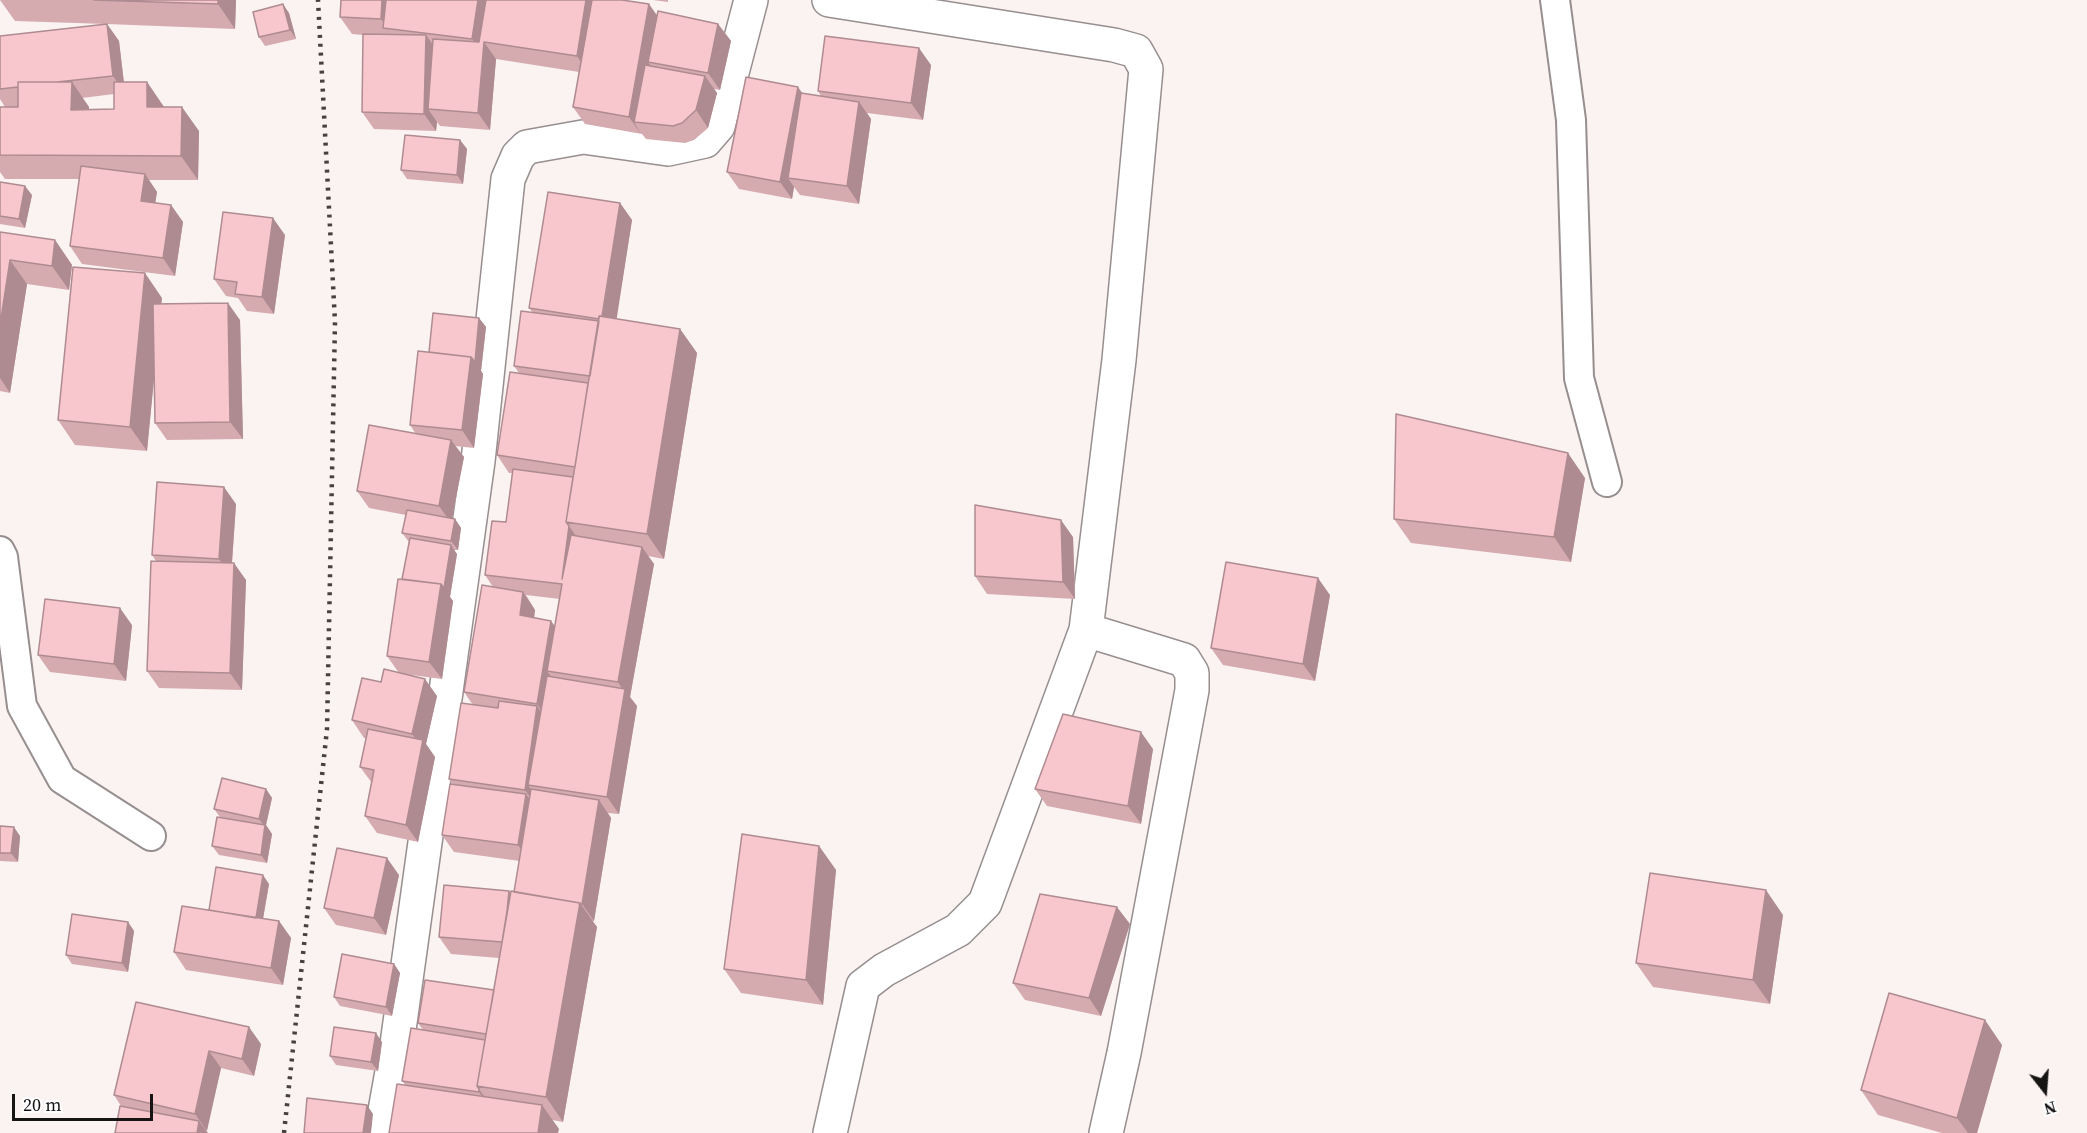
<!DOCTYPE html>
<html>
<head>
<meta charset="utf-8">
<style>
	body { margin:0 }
	#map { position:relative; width:2087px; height:1133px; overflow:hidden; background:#fbf2f2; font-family:"Source Serif 4",serif }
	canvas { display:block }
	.north { position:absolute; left:2015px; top:1061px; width:60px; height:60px; -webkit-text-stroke:4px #fff; paint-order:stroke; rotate:163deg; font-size:16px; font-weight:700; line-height:24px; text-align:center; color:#171414 }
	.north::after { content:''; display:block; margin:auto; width:21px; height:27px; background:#171414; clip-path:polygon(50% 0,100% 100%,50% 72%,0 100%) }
	.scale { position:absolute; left:12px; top:1094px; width:141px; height:27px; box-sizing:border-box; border:3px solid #171414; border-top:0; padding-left:8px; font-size:18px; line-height:21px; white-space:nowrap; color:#171414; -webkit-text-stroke:4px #fff; paint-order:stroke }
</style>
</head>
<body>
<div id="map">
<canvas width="2087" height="1133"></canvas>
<div class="north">N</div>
<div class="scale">20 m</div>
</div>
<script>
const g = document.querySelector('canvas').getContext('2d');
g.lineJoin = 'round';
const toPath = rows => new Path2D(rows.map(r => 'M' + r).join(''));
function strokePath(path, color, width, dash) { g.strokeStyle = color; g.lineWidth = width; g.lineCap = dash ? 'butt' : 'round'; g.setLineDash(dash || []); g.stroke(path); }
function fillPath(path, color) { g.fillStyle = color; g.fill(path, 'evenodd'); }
const lane = toPath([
	[1555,0,1571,120,1579,378,1607,482],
	[0,551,3,557,22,706,62,779,151,836]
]);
const street = toPath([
	[829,0,1114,45,1136,51,1146,69,1119,360,1086,630,985,903,958,930,884,970,863,986,830,1133],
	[1086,630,1184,660,1192,673,1192,690,1124,1053,1106,1133],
	[381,1133,397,1044,478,461,508,179,518,156,527,147,583,137,668,149,705,141,718,126,751,0]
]);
strokePath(lane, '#978f8f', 32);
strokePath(street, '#978f8f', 36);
strokePath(lane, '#fff', 28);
strokePath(street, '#fff', 33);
strokePath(toPath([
	[284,1133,327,729,335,322,318,0]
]), '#454141', 4.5, [3, 6]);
fillPath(toPath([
	[0,0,236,0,235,29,107,24,119,41,124,82,147,82,164,107,199,131,198,180,149,180,157,192,155,203,171,205,183,222,175,276,82,264,70,246,79,179,5,179,0,172,0,107,5,107,0,99,0,36,106,24,15,21],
	[114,94,114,109,89,109,89,107,82,98],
	[653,0,668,0,668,2],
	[289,13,296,39,265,46,259,37],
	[657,16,718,24,731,41,720,90,714,89,717,93,708,128,694,140,685,143,646,139,642,134,585,124,573,107,579,72,496,59,490,130,440,126,437,122,436,131,374,129,362,112,363,35,352,34,340,17],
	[931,65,923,120,867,113,871,119,859,204,800,195,794,187,792,199,739,189,727,172,803,93,821,96,818,91],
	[460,140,467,149,463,184,407,179,401,170],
	[0,182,32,195,25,228,0,224],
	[620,203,632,220,616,319,680,329,697,353,664,559,648,556,654,564,630,697,637,706,619,814,608,813,611,818,594,921,592,921,597,927,563,1122,552,1120,559,1129,406,1086,402,1081,423,1030,418,1023,494,990,499,958,451,954,439,937,509,891,511,892,514,892,520,861,454,852,442,835,453,785,449,779,473,705,464,692,493,587,485,575,506,522,512,473,509,473,497,455,519,373,514,366,533,313,529,308],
	[526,595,560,599,555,627,551,621,534,618,535,610],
	[0,232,55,240,72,265,69,290,27,284,10,393,0,391],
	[285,235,274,314,247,311,238,298,226,296,214,279],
	[162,298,161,304,240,320,243,439,167,440,155,423,154,376,147,451,75,445,58,420],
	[479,318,486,327,481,371,483,374,474,448,455,446,464,457,452,518,455,519,461,528,458,550,454,550,457,554,450,597,453,601,442,679,404,674,437,696,426,744,435,757,418,842,377,833,365,816,372,783,360,767,367,738,364,738,352,720,381,682,399,673,387,656,409,542,402,533,406,515,369,508,357,491,416,434,410,425,429,352],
	[1585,478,1571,562,1411,543,1394,519],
	[236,504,232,563,246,580,242,690,159,688,147,671,156,561,152,555],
	[1073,537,1075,599,987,594,975,576],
	[1330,595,1315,681,1223,665,1211,648],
	[132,625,126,681,50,672,38,655],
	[1153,749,1141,824,1047,806,1035,789],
	[266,789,272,798,266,825,272,834,267,863,219,855,212,846,220,817,214,809],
	[0,826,20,836,18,862,0,861],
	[819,846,836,870,823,1005,741,993,724,969],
	[399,875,386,935,336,925,324,908],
	[269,884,263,919,279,921,291,938,283,985,186,970,174,952,209,910],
	[1783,915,1770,1004,1653,987,1636,963],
	[128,922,134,931,128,972,72,964,66,955],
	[1130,924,1101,1016,1025,1000,1013,983],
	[394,964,400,973,392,1016,340,1006,334,997],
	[136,1002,261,1044,254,1076,221,1068,206,1131,208,1133,115,1133,121,1106,114,1095],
	[382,1042,378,1071,336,1065,330,1056],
	[2002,1045,1977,1133,1942,1133,1878,1115,1861,1090]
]), '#d5abb0');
fillPath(toPath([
	[218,0,236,0,235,29,218,4],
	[382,0,395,0,387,28,381,19],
	[478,0,492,0,484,42,496,59,490,130,478,113,483,54,472,39],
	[586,0,593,0,589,74,577,56],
	[283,4,289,13,296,39,290,30],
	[649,4,661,21,648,62,653,69,634,122,641,134,629,117],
	[107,24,119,41,125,93,113,76],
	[718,24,731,41,720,90,708,73],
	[426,35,438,52,428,109,437,122,436,131,424,114],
	[919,48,931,65,923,120,911,103],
	[705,76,717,93,708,128,696,110],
	[72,82,89,107,88,134,71,110],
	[147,82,164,107,147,107],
	[798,87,810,104,788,178,794,187,792,199,780,182],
	[859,102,871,119,859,204,847,186],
	[182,107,199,131,198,180,181,156],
	[460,140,467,149,463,184,457,175],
	[145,174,157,192,153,218,141,201],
	[25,186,32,195,25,228,19,219],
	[620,203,632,220,614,336,602,319],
	[171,205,183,222,175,276,163,258],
	[273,218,285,235,274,314,262,297],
	[55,240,72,265,69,290,52,266],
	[10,260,27,284,10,393,0,378,0,325],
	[145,273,162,298,147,451,130,427],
	[228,303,240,320,243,439,230,422],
	[479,318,486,327,481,371,483,374,474,448,462,430,471,357],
	[680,329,697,353,664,559,647,534],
	[451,440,464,457,451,523,439,506],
	[1568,453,1585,478,1571,562,1554,537],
	[224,487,236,504,231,576,219,559],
	[455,519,461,528,458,550,451,541],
	[1061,520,1073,537,1075,599,1063,582],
	[569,526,581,543,562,579],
	[451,545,457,554,450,597,453,601,442,679,429,662,441,584],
	[642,547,654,564,630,697,637,706,619,814,607,797,624,692,618,682],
	[234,563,246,580,242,690,230,673],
	[1318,578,1330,595,1315,681,1303,664],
	[523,592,535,610,532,633,520,615],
	[120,608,132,625,126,681,114,664],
	[551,621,563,638,547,671,555,682,549,721,537,704],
	[425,679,437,696,426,744,435,757,418,842,406,825,422,747,412,734],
	[537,706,549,723,528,785,538,799,537,807,525,790],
	[1141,732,1153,749,1141,824,1128,806],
	[266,789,272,798,266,825,272,834,267,863,261,855,265,827,259,819],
	[526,794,538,812,530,862,518,845],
	[599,800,611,818,594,921,582,904],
	[14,827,20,836,18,862,11,853],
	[819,846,836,870,823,1005,806,980],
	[387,858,399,875,386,935,374,918],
	[263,875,269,884,261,930,255,921],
	[1766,890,1783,915,1770,1004,1753,980],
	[580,903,597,927,563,1122,546,1097],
	[1117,907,1130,924,1101,1016,1089,998],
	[279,921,291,938,283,985,271,968],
	[128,922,134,931,128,972,122,963],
	[394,964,400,973,392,1016,386,1007],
	[1985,1020,2002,1045,1977,1133,1968,1133,1957,1118],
	[249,1027,261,1044,254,1076,242,1059],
	[376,1033,382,1042,378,1071,371,1062],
	[209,1051,221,1068,207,1131,195,1114],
	[479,1089,491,1106,491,1109,479,1092],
	[367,1105,373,1114,371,1133,363,1133],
	[542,1105,559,1129,558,1133,538,1133],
	[199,1121,208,1133,197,1133]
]), '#ae8b90');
const building = toPath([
	[94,0,218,0,218,4,94,0],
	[341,0,382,0,381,19,340,17,341,0],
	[386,0,478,0,472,39,383,28,386,0],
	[486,0,586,0,577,56,484,42,478,113,428,109,433,39,479,42,486,0],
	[592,0,622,0,649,4,629,117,573,107,592,0],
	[283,4,290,30,259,37,253,12,283,4],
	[658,11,718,24,708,73,648,62,658,11],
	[107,24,113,76,57,82,18,82,18,87,0,89,0,36,107,24],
	[363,34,426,35,424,114,362,112,363,34],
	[825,36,919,48,911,103,818,91,825,36],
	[645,65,705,76,696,110,682,123,673,126,634,122,645,65],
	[746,77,798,87,780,182,727,172,746,77],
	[18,82,72,82,71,110,114,109,114,82,147,82,147,107,182,107,181,156,0,155,0,107,18,107,18,82],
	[801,93,859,102,847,186,788,178,801,93],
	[405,135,460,140,457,175,401,170,405,135],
	[81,166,145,174,141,201,171,205,163,258,70,246,81,166],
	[0,182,25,186,19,219,0,216,0,182],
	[548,192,620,203,602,316,599,316,599,319,529,308,548,192],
	[223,212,273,218,262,297,235,294,237,282,214,279,223,212],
	[0,232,55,240,52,266,10,260,0,325,0,232],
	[73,267,145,273,130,427,58,420,73,267],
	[228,303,230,422,155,423,153,304,228,303],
	[521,311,599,321,590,376,514,366,521,311],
	[433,313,479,318,475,362,471,357,429,352,433,313],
	[599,316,680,329,647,534,566,522,599,316],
	[418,351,471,357,462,430,410,425,418,351],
	[510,372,588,383,575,467,497,455,510,372],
	[1396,414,1568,453,1554,537,1394,519,1396,414],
	[369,425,451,440,439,506,357,491,369,425],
	[513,469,573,477,566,522,569,526,562,579,571,535,642,547,618,682,547,671,562,584,485,575,492,521,506,522,513,469],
	[157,482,224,487,219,559,152,555,157,482],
	[975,505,1061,520,1063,582,975,576,975,505],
	[407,510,455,519,451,541,402,533,407,510],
	[410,538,451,545,444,588,441,584,402,579,410,538],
	[151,561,234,563,230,673,147,671,151,561],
	[1226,562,1318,578,1303,664,1211,648,1226,562],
	[398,579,441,584,429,662,387,656,398,579],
	[482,585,523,592,520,615,551,621,537,704,464,692,482,585],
	[45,599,120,608,114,664,38,655,45,599],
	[384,669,425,679,412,734,352,720,362,678,381,682,384,669],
	[547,676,625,689,607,797,528,785,547,676],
	[499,701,537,706,525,790,449,779,461,703,498,708,499,701],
	[1063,714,1141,732,1128,806,1035,789,1063,714],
	[368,729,423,740,406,825,365,816,374,770,360,767,368,729],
	[222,778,266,789,259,819,214,809,222,778],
	[450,784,526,794,518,845,442,835,450,784],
	[531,789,599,800,582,904,579,904,580,903,514,892,531,789],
	[217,817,265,825,261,855,212,846,217,817],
	[0,826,14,827,11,853,0,853,0,826],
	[742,834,819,846,806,980,724,969,742,834],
	[337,848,387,858,374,918,324,908,337,848],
	[216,867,263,875,256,918,209,910,216,867],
	[1650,873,1766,890,1753,980,1636,963,1650,873],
	[444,885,509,891,507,911,502,942,439,937,444,885],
	[511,891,580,903,546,1097,477,1086,511,891],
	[1040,894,1117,907,1089,998,1013,983,1040,894],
	[182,906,279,921,271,968,174,952,182,906],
	[72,914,128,922,122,963,66,955,72,914],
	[342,954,394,964,386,1007,334,997,342,954],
	[425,980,494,990,486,1034,418,1023,425,980],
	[1889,993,1985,1020,1957,1118,1861,1090,1889,993],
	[136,1002,249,1027,242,1059,209,1051,195,1114,114,1095,136,1002],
	[334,1027,376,1033,371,1062,330,1056,334,1027],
	[411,1028,485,1040,477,1086,479,1089,479,1092,402,1081,411,1028],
	[397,1084,542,1105,538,1133,389,1133,397,1084],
	[307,1098,367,1105,363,1133,304,1133,307,1098],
	[120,1106,199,1121,197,1133,115,1133,120,1106]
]);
fillPath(building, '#f8c7cd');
strokePath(building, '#ae8b90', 1.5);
</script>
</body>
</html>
